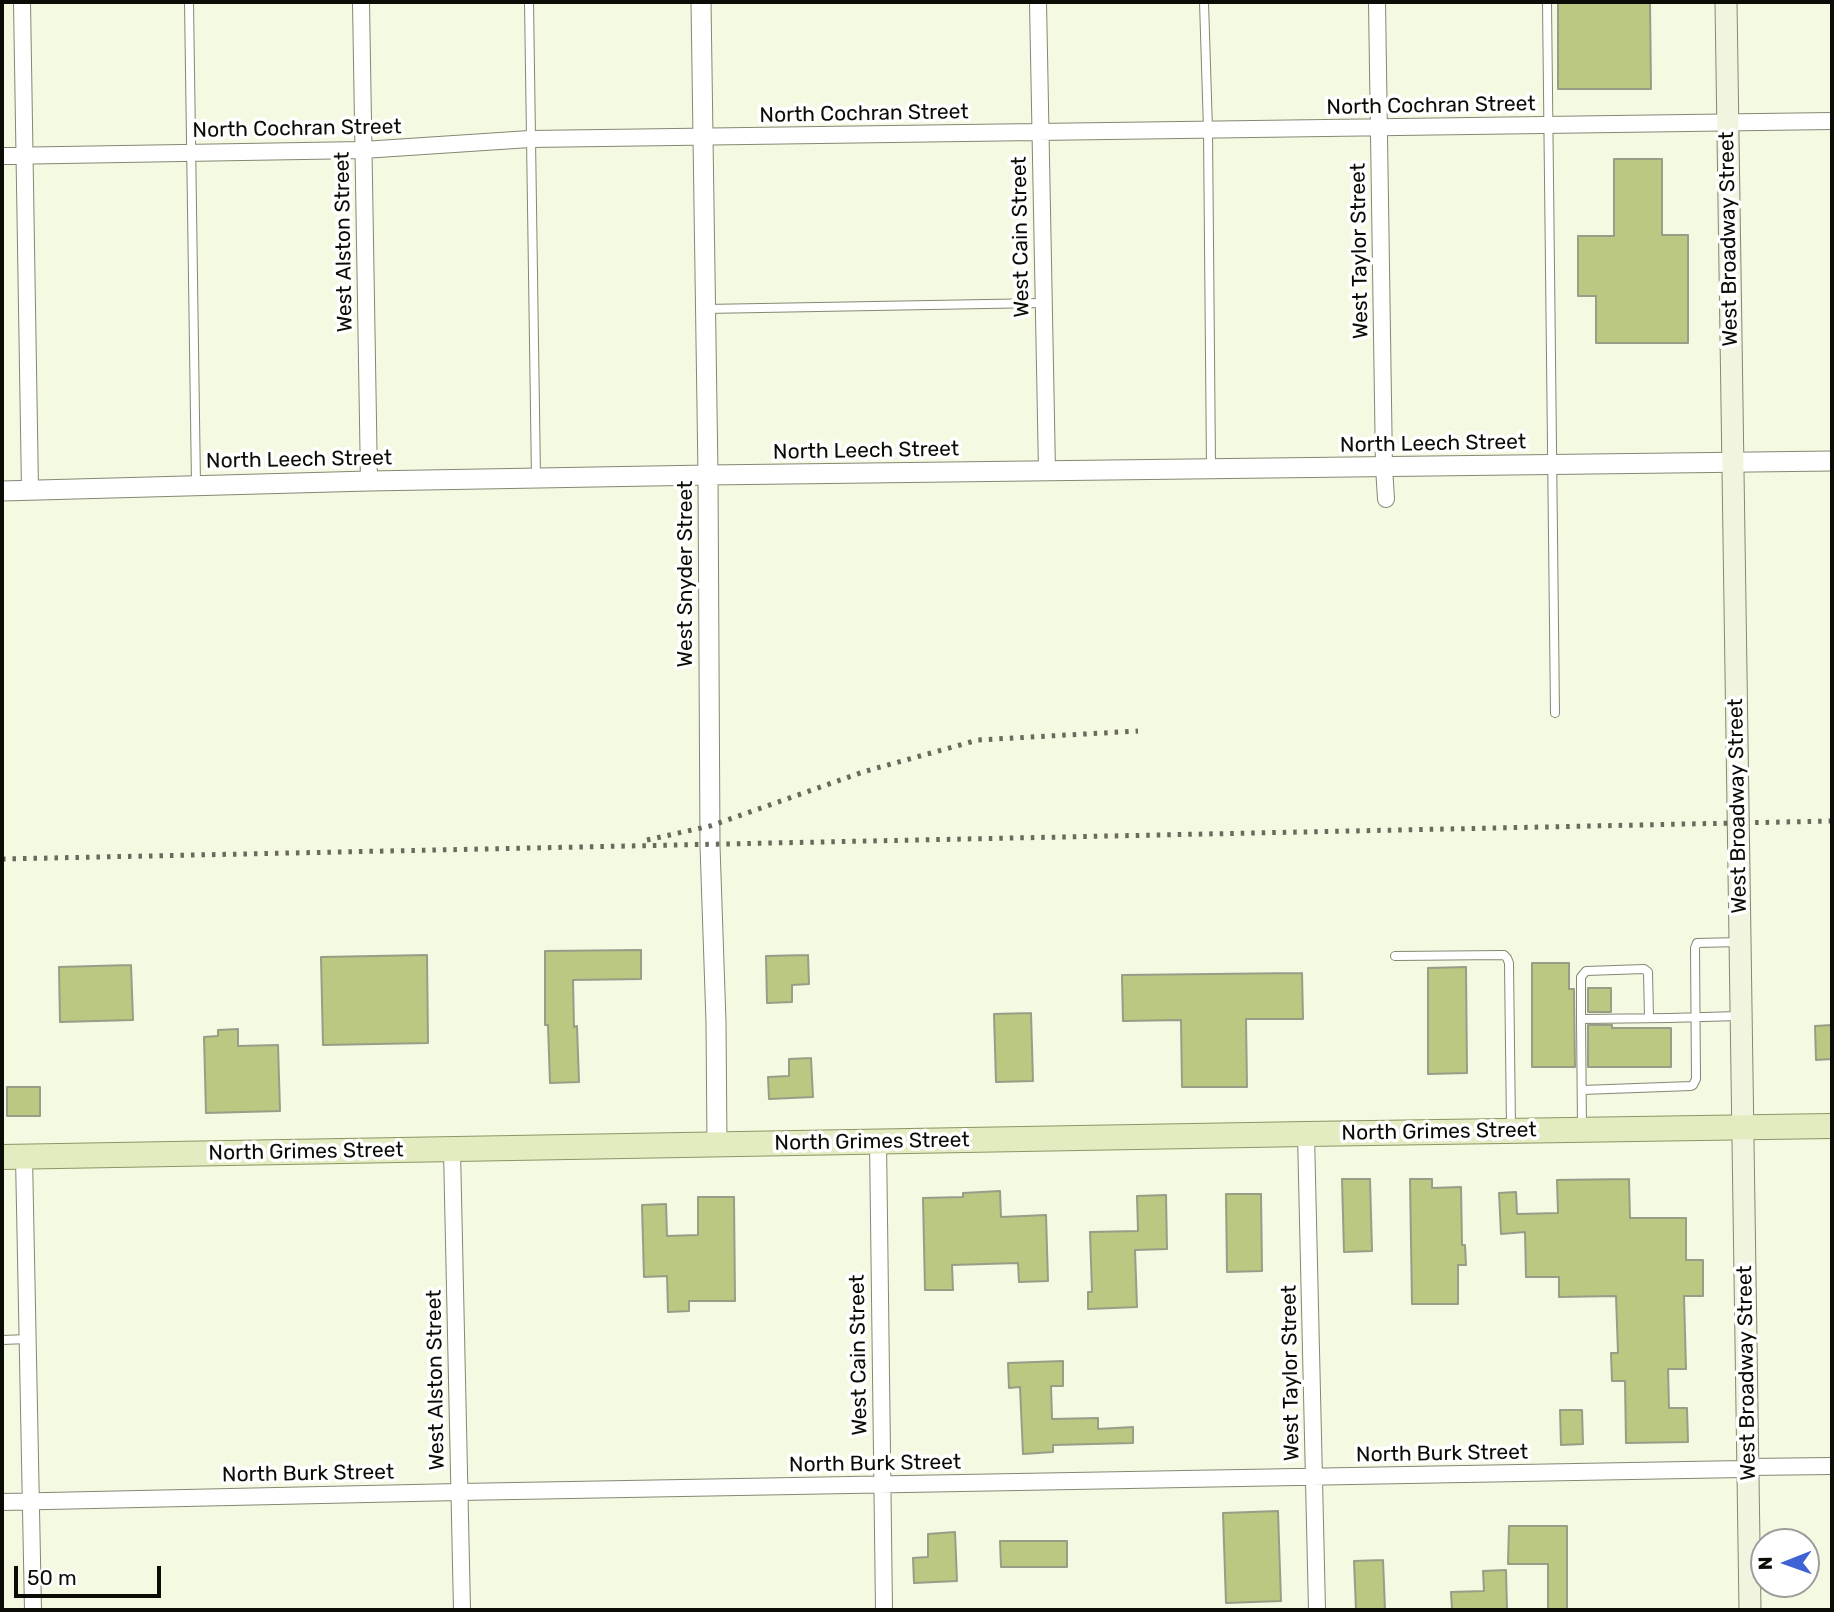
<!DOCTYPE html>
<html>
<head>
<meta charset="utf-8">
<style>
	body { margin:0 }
	#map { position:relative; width:1834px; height:1612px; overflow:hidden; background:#f4f9e1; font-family:Rubik,sans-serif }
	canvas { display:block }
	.frame { position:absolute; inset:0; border:4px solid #0b0c05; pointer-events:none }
	.north { position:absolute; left:1750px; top:1528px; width:70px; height:70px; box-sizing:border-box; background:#fff; border:2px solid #9d9e9b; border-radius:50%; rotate:269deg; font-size:19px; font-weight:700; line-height:28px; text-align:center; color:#0b0c05 }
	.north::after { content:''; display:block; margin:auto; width:24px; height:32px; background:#3f62d4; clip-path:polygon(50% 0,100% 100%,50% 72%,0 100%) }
	.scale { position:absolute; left:14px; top:1566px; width:147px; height:32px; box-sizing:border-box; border:4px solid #0b0c05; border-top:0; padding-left:9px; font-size:21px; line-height:24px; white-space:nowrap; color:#0b0c05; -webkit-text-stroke:5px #fff; paint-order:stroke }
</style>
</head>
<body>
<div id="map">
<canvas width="1834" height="1612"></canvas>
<div class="frame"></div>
<div class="north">N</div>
<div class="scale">50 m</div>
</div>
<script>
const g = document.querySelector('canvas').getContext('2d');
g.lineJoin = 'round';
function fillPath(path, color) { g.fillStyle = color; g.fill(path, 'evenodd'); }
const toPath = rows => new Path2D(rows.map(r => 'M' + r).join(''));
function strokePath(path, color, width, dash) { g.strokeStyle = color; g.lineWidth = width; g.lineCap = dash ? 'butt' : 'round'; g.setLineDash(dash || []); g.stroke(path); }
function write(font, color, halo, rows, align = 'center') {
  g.font = font + ' Rubik,sans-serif'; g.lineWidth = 7; g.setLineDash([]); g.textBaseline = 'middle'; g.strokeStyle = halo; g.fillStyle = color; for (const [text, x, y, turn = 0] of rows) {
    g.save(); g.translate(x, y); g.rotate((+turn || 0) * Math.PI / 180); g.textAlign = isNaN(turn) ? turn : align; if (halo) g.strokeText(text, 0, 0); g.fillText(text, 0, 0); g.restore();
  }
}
const building = toPath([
	[1558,2,1650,2,1651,89,1558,89,1558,2],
	[1614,159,1662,159,1662,235,1688,235,1688,343,1596,343,1596,296,1578,296,1578,236,1614,236,1614,159],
	[641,950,641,979,573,980,574,1027,577,1026,579,1082,550,1083,548,1025,545,1025,545,951,641,950],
	[427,955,428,1043,323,1045,321,957,427,955],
	[808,955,809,984,792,985,792,1002,767,1003,766,956,808,955],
	[1532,963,1569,963,1569,989,1574,989,1575,1067,1532,1067,1532,963],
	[131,965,133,1020,60,1022,59,967,131,965],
	[1466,967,1467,1073,1428,1074,1428,968,1466,967],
	[1302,973,1303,1019,1246,1019,1247,1087,1182,1087,1181,1020,1123,1021,1122,975,1302,973],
	[1588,988,1611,988,1611,1012,1588,1012,1588,988],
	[1031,1013,1033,1081,996,1082,994,1014,1031,1013],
	[1588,1025,1612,1025,1612,1028,1671,1028,1671,1067,1588,1067,1588,1025],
	[1832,1025,1832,1059,1816,1060,1815,1026,1832,1025],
	[238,1029,238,1046,278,1045,280,1111,206,1113,204,1037,218,1036,218,1030,238,1029],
	[811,1058,813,1097,769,1099,768,1077,789,1076,789,1059,811,1058],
	[7,1087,40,1087,40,1116,7,1116,7,1087],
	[1342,1179,1370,1179,1372,1251,1344,1252,1342,1179],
	[1410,1179,1432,1179,1432,1188,1461,1187,1462,1245,1465,1245,1466,1265,1458,1265,1458,1304,1412,1304,1410,1179],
	[1629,1179,1630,1218,1686,1218,1686,1260,1703,1260,1703,1296,1684,1296,1686,1369,1668,1369,1669,1408,1687,1408,1688,1442,1626,1443,1625,1381,1612,1381,1611,1353,1618,1353,1616,1296,1559,1297,1559,1277,1526,1277,1525,1232,1501,1234,1499,1193,1516,1192,1517,1214,1558,1213,1557,1180,1629,1179],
	[1000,1191,1001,1217,1046,1215,1048,1281,1019,1282,1018,1263,952,1265,953,1290,925,1290,923,1198,963,1197,963,1193,1000,1191],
	[1226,1194,1261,1194,1262,1271,1227,1272,1226,1194],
	[1166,1195,1167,1249,1135,1250,1137,1307,1088,1309,1088,1292,1092,1292,1090,1232,1138,1231,1137,1196,1166,1195],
	[698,1197,734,1197,735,1301,689,1301,689,1311,668,1312,667,1276,644,1277,642,1205,666,1204,667,1236,698,1235,698,1197],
	[1063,1361,1063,1386,1051,1386,1052,1419,1098,1418,1098,1429,1133,1427,1133,1443,1053,1445,1053,1452,1023,1454,1020,1387,1009,1388,1008,1363,1063,1361],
	[1560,1410,1582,1410,1583,1444,1561,1445,1560,1410],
	[1278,1511,1281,1601,1226,1603,1223,1513,1278,1511],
	[1509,1526,1567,1526,1567,1610,1548,1610,1548,1564,1508,1564,1509,1526],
	[955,1532,957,1581,914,1583,913,1558,928,1557,928,1534,955,1532],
	[1000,1541,1067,1541,1067,1567,1001,1567,1000,1541],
	[1383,1560,1385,1610,1356,1610,1354,1561,1383,1560],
	[1506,1570,1507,1610,1452,1610,1451,1592,1484,1591,1483,1571,1506,1570]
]);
fillPath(building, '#bbc882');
strokePath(building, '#989d87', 2);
const service = toPath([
	[189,2,196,485],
	[529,2,536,478],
	[1204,2,1208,130,1211,468],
	[1547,2,1555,713],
	[705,309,1043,303],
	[1395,956,1504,955,1507,958,1509,963,1511,1128],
	[1649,1018,1648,972,1644,969,1586,971,1581,977,1581,1019,1669,1018,1738,1016],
	[1581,1019,1582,1128],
	[1582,1090,1691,1086,1693,1085,1696,1079,1695,948,1697,943,1740,942],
	[2,1340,28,1339]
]);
const minor = toPath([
	[22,2,30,490],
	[361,2,369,481],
	[1038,2,1047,471],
	[1377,2,1384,467,1386,499],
	[2,156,363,150,530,139,1832,121],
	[1306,1134,1317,1610],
	[878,1141,884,1610],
	[452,1150,462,1610],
	[24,1157,33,1610],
	[2,1502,459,1492,1743,1469,1748,1467,1832,1466]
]);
const tertiary = toPath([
	[701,2,708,475,710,846,716,1022,717,1145],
	[2,491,369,481,708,475,1832,461]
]);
const secondary = toPath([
	[1726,2,1750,1610]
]);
const primary = toPath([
	[2,1157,1306,1134,1832,1126]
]);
strokePath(service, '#848873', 10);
strokePath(minor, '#848873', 18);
strokePath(tertiary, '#848873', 21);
strokePath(secondary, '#848873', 23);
strokePath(primary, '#8c9564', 26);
strokePath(service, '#fff', 8);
strokePath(minor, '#fff', 16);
strokePath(tertiary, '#fff', 19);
strokePath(secondary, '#f1f5e0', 21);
strokePath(primary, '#e3ecc1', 24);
strokePath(toPath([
	[647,840,710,826,866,771,978,740,1138,731],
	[2,859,1832,821]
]), '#676a5c', 5, [3.5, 7]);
write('21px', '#0b0c05', '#fff', [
	["North Cochran Street",1431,106,-1],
	["North Cochran Street",864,114,-1],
	["North Cochran Street",297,129,-1],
	["West Cain Street",1021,237,-91],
	["West Broadway Street",1729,239,-91],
	["West Alston Street",344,242,-91],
	["West Taylor Street",1360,251,-91],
	["North Leech Street",1433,444,-1],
	["North Leech Street",866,451,-1],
	["North Leech Street",299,460,-1],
	["West Snyder Street",686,574,-90],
	["West Broadway Street",1738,806,-91],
	["North Grimes Street",1439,1132,-1],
	["North Grimes Street",872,1142,-1],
	["North Grimes Street",306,1152,-1],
	["West Cain Street",859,1355,-91],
	["West Taylor Street",1291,1373,-91],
	["West Broadway Street",1747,1373,-91],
	["West Alston Street",436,1380,-91],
	["North Burk Street",1442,1454,-1],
	["North Burk Street",875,1464,-1],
	["North Burk Street",308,1474,-1]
]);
</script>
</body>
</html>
